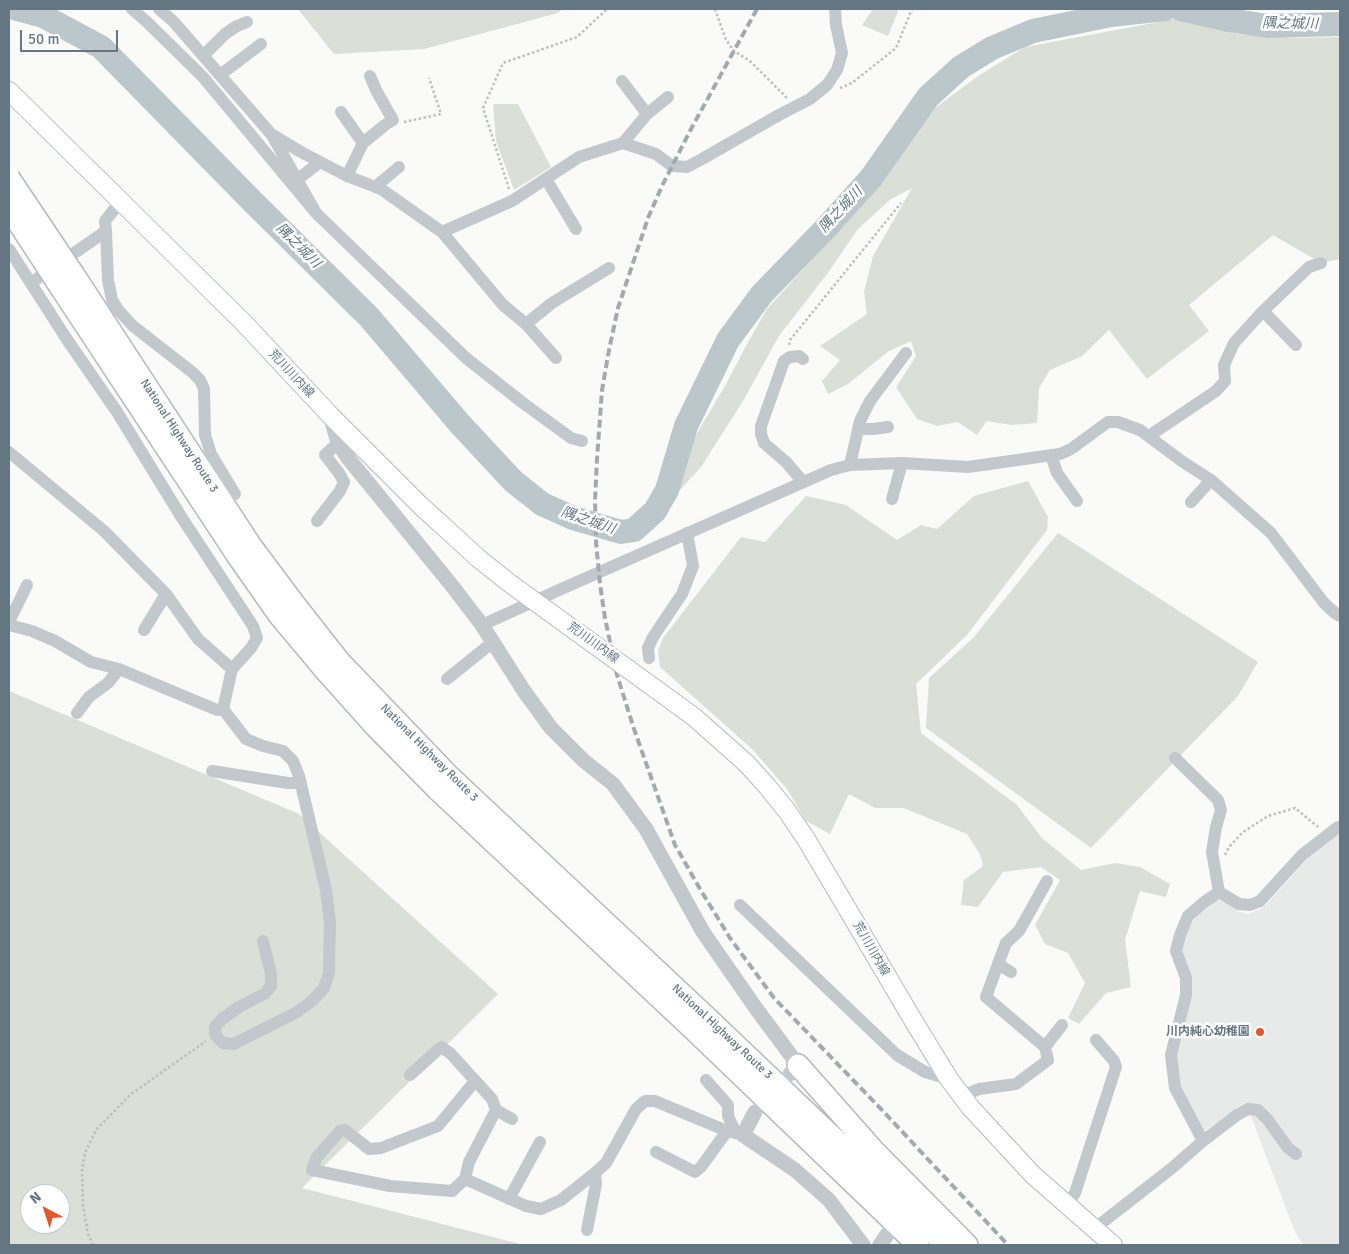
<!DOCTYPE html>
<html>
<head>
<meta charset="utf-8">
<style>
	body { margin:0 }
	#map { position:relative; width:1349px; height:1254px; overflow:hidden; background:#fafaf8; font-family:Signika,sans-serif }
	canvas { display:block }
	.frame { position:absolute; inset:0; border:10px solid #657683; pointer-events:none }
	.north { position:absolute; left:20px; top:1184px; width:50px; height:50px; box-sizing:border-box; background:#fff; border:1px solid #c1c8cd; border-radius:50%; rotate:320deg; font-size:14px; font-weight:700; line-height:20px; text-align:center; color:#657683 }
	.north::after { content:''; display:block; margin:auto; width:18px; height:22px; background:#e4572e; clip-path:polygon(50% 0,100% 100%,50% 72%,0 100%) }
	.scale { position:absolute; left:20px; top:30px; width:98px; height:22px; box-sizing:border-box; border:2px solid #657683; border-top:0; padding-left:6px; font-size:15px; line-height:18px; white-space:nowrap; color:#657683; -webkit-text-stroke:4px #fff; paint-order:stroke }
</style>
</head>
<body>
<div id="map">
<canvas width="1349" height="1254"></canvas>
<div class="frame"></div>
<div class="north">N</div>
<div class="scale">50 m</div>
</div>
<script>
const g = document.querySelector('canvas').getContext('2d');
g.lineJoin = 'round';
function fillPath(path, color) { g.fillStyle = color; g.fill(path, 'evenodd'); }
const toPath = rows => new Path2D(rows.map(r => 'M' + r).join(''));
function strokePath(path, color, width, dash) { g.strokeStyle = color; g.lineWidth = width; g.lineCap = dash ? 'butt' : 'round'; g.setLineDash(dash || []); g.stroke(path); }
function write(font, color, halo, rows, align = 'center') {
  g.font = font + ' Signika,"Noto Sans JP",sans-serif'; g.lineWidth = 5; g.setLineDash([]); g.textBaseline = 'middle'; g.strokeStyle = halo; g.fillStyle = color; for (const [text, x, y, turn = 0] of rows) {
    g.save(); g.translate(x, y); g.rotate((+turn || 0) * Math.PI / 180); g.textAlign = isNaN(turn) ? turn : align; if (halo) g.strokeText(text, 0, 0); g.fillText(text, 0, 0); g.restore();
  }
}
fillPath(toPath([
	[1340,832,1340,1245,1303,1245,1295,1232,1252,1119,1244,1103,1206,1130,1203,1130,1179,1083,1176,1067,1182,953,1184,939,1189,927,1198,914,1217,900,1226,902,1238,911,1247,914,1256,911,1267,904,1305,861]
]), '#e8e9e9');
fillPath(toPath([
	[298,9,563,9,558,13,424,49,334,54],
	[873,9,899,9,888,36,862,25],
	[1180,18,1238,34,1293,38,1340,37,1340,259,1321,263,1273,235,1189,305,1209,331,1147,379,1109,330,1082,356,1050,370,1039,388,1037,423,1011,425,987,421,977,435,958,422,937,426,917,419,896,387,916,356,911,341,889,351,848,384,828,394,822,381,840,360,820,346,867,314,864,292,873,256,912,188,891,199,858,229,827,274,779,336,743,401,701,467,669,502,696,435,726,384,747,344,767,309,844,224,898,157,935,108,978,76,1025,47],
	[493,104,518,104,551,167,514,190,496,141],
	[1028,481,1048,517,1047,530,967,635,916,684,921,733,1017,805,1042,838,1081,870,1115,863,1140,867,1170,884,1166,897,1140,891,1125,940,1131,987,1106,993,1079,1024,1068,1018,1085,983,1068,953,1045,944,1035,925,1060,880,1041,867,1003,872,978,907,961,905,964,880,983,866,980,854,967,834,904,808,875,808,849,794,830,834,806,821,787,789,752,749,660,667,658,651,663,638,741,537,765,542,806,496,846,505,897,540,921,525,937,529,974,496],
	[1058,533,1258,662,1238,696,1091,848,926,728,929,678,973,638],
	[9,691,299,814,498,994,302,1188,524,1245,9,1245],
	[30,1194,60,1194,60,1224,30,1224]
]), '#dadfd7');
strokePath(toPath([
	[17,9,43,16,101,47,252,201,369,317,460,424,513,481,542,504,573,518,621,532,634,530,655,511,667,490,686,426,728,340,762,294,824,230,871,178,928,97,961,67,992,48,1033,31,1111,15,1165,9],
	[1181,9,1229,20,1268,26,1340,24]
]), '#bbc7cb', 24);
const secondary = toPath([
	[9,91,243,322,330,415,422,507,442,525],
	[668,698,694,717,746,763,766,785,787,811,806,839,916,1025,949,1079,970,1107,1033,1175,1113,1245]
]);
const trunk = toPath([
	[74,275,251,546,295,605,339,661,449,776,703,1014,946,1245],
	[59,285,237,555,279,615,325,670,376,727,437,789,692,1028,918,1245],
	[798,1065,874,1151,967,1245]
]);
strokePath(secondary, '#b3babf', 20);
strokePath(trunk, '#b4b9bd', 24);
strokePath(toPath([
	[715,9,726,40,734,51,750,61,787,98],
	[840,88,852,83,896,48,912,9],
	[404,122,441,114,429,78],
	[509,189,483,108,503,63,577,37,607,9],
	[789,345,790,340,901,203],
	[1225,855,1229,847,1243,832,1268,816,1295,808,1318,827],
	[93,1245,88,1234,83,1205,82,1170,85,1153,96,1130,131,1094,206,1041]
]), '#bbbfc2', 2.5, [2.5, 2.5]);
strokePath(toPath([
	[132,9,147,22,203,77,316,213,273,137],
	[159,9,173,21,271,134,301,152,347,176,381,189,442,232,512,201,579,157,623,143,656,154,672,166,687,167,702,159,779,115,810,99,827,85,837,70,842,53,836,25,835,9],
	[203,56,225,34,235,27,247,22],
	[220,75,261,44],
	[622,81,647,114],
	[341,112,363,143,347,176],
	[363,143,385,125,393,120,377,92,370,76],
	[623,143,647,114,668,97],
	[546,179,576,229],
	[297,180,320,162],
	[375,187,399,167],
	[316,213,466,358,523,403,571,438,582,441],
	[106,231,108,280,112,300,119,311,133,326,192,372,200,380,204,389,205,435,211,454,235,494],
	[442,232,503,305,526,324,556,358],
	[9,249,66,338,117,412,182,518,253,626,257,638,251,648,232,669,223,709,246,739,263,746,283,751,293,761,299,776,326,890,330,922,329,973,324,988,313,1000,297,1012,234,1044,223,1043,215,1035,215,1027,222,1019,239,1007,264,994,271,986,271,974,263,941],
	[31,283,106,231,105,221,120,202],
	[1263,311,1296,345],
	[526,324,552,303,609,268],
	[803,359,799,356,790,357,784,361,761,426,761,434,764,443,786,462,803,482],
	[858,429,873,429,888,427],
	[1149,436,1216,391,1225,381,1224,365,1234,343,1263,311,1309,267,1321,263],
	[9,452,104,531,166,594,198,639,232,669],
	[1051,455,1057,473,1077,501],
	[850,465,860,421,870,401,906,353],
	[892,499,902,463],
	[1191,502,1211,480],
	[317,521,340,491,344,482,339,473,325,455,338,443],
	[9,622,27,585],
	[9,625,32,631,55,641,91,662,119,669,217,710,223,709],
	[482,625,559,590,831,470,850,465,902,463,968,467,1060,454,1071,449,1108,422,1118,422,1140,430,1183,462,1211,480,1271,533,1324,603,1336,614,1340,616],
	[144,630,166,594],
	[649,658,648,648,653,637,682,594,693,566,687,533],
	[447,679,493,642],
	[77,713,89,697,108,683,119,669],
	[1175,758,1218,800,1221,810,1216,827,1212,852,1219,892],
	[212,771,288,783,301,783],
	[740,905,897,1055,925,1072,949,1079],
	[998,964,1006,943,1019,931,1047,881],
	[1011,972,998,964,986,997,1045,1047],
	[410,1075,441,1047,450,1053,492,1099,496,1110,469,1162,465,1179],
	[706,1080,728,1105,728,1116,736,1133],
	[475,1081,438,1126,381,1148,369,1149,345,1130,340,1131,317,1157,312,1170,390,1186,452,1191,465,1179,526,1206,541,1209,561,1200,595,1173,606,1163,636,1109,645,1101,655,1101,727,1131,743,1135],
	[962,1096,979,1089,1016,1084,1048,1060,1045,1047,1062,1025],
	[496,1110,512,1119],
	[1203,1141,1175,1088,1171,1055,1186,995,1186,978,1176,951,1180,935,1188,916,1203,903,1219,892,1239,904,1250,905,1260,901,1302,855,1338,827],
	[656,1152,695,1172,701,1167,727,1131],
	[509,1199,540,1142],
	[1067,1204,1075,1193,1116,1067,1114,1061,1096,1040],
	[1094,1229,1172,1168,1203,1141,1237,1115,1248,1109,1258,1110,1268,1120,1288,1148,1296,1154],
	[587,1230,596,1184,595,1173]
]), '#c3c8cc', 12);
strokePath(toPath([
	[330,415,338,443,348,458,453,587,482,625,524,691,551,728,583,760,613,784,646,829,703,932,755,1007,798,1065,790,1074],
	[755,1112,743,1135,795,1170,829,1200,863,1245],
	[880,1245,895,1223,901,1216]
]), '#c3c8cc', 15);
strokePath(secondary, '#fff', 18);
strokePath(trunk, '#fff', 21);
strokePath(toPath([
	[757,9,691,129,662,186,648,218,618,308,609,350,602,390,597,459,595,501,596,542,600,584,605,618,617,675,634,729,675,845,700,889,730,938,774,998,881,1109,1008,1245]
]), '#a2aab0', 4, [8, 4]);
const secondaryBridge = toPath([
	[442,525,478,558,508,582,668,698]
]);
const trunkBridge = toPath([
	[9,178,74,275],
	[9,208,59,285]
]);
strokePath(secondaryBridge, '#b3babf', 20, []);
strokePath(trunkBridge, '#b4b9bd', 24, []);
strokePath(secondaryBridge, '#fff', 18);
strokePath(trunkBridge, '#fff', 21);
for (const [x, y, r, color] of [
	[1260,1032,5,"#e4572e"]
]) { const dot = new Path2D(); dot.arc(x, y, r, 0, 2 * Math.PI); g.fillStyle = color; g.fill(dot); strokePath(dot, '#fff', 2); }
write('12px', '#657683', '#fff', [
	["荒川川内線",291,374,47],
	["National Highway Route 3",179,436,57],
	["荒川川内線",593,643,36],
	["National Highway Route 3",429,753,45],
	["荒川川内線",871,949,60],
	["National Highway Route 3",722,1032,43]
]);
write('bold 12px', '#657683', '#fff', [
	["川内純心幼稚園",1250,1032]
], 'right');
write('italic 14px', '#60757c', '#fff', [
	["隅之城川",1290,24,1],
	["隅之城川",841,210,-47],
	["隅之城川",298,246,45],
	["隅之城川",588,521,19]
]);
</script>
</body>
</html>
